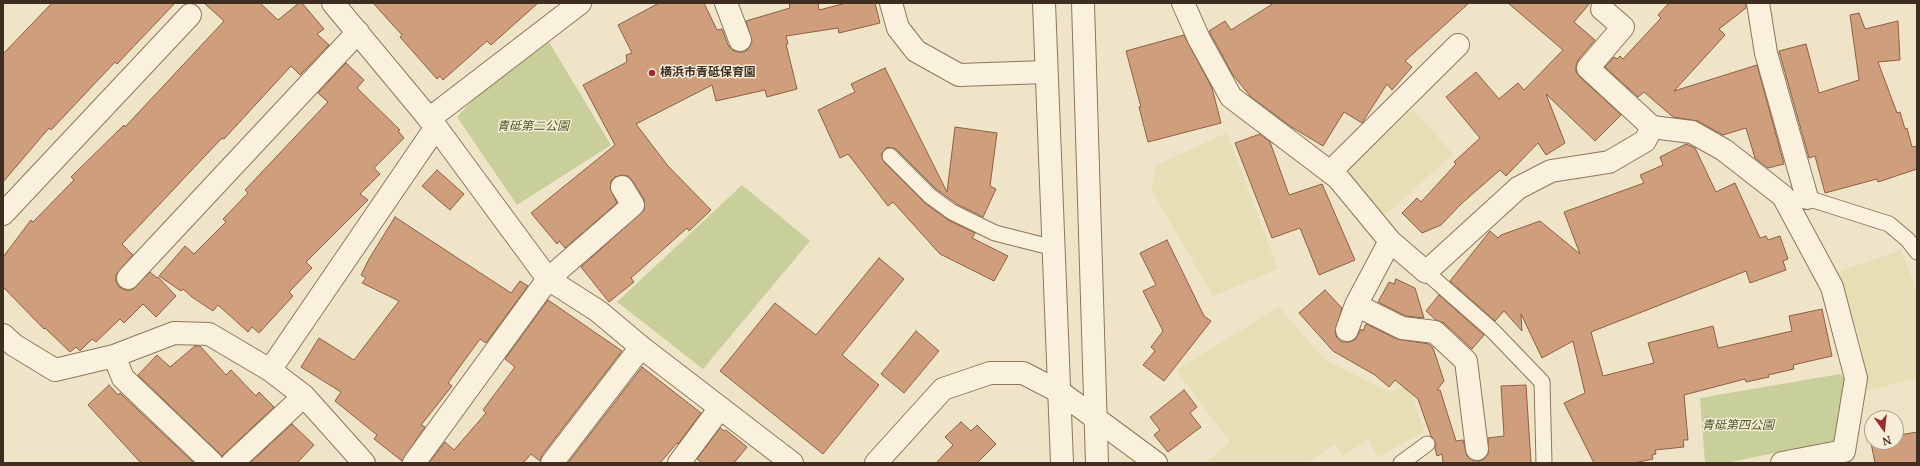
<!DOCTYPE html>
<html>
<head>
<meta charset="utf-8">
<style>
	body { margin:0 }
	#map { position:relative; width:1920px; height:466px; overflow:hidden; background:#f0e4c8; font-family:"Noto Serif",serif }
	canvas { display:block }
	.frame { position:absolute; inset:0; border:4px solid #3d2e20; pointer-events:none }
	.north { position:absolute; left:1864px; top:410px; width:40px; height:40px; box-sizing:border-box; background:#f7eed8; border:1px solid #ada18e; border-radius:50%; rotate:165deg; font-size:11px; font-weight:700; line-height:16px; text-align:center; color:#3d2e20 }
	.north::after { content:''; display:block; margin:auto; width:14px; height:18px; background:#9e2a2b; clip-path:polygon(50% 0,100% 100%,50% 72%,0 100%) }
</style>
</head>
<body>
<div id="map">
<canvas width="1920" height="466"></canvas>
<div class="frame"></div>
<div class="north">N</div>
</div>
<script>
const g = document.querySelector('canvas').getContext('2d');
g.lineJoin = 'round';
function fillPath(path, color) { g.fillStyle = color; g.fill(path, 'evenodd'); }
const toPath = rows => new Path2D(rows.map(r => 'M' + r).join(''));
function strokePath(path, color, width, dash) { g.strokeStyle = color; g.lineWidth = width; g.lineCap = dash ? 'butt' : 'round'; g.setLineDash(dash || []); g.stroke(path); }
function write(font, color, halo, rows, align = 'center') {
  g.font = font + ' "Noto Serif","Noto Sans JP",serif'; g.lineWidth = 3; g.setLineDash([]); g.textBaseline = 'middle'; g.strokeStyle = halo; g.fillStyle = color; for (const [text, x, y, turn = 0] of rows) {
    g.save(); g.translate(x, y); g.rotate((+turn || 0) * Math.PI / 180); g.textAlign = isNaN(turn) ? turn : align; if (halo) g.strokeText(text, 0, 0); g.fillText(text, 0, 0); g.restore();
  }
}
fillPath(toPath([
	[1413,110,1453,154,1385,215,1345,171],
	[1227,133,1278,269,1213,296,1152,191,1156,165],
	[1901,250,1917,293,1917,378,1867,391,1861,341,1838,272],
	[1279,307,1325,360,1390,392,1409,385,1424,432,1378,457,1368,439,1343,456,1334,444,1308,463,1205,463,1230,442,1176,370]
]), '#e6deb5');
fillPath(toPath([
	[549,42,611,145,517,205,457,117,475,97],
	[742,185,810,241,703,369,617,302],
	[1840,374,1847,380,1838,440,1726,463,1705,463,1700,398]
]), '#c9cf9b');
const building = toPath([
	[52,3,175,3,117,64,115,62,51,130,49,128,3,182,3,54,52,3],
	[204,3,260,3,278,20,299,3,302,3,324,29,317,34,329,45,300,75,291,66,224,139,222,138,122,244,133,255,116,275,116,281,119,287,125,290,132,290,150,272,157,278,158,277,176,296,156,317,143,304,124,323,120,319,96,342,92,339,80,351,76,347,70,352,45,328,44,329,3,287,3,257,31,220,33,222,74,180,71,177,124,125,125,127,224,21,204,3],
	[373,3,538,3,491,45,487,41,443,80,440,76,437,79,400,37,402,35,373,3],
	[659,3,704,3,717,30,722,29,728,45,732,50,738,52,745,52,749,48,752,42,746,21,790,8,789,3,818,3,819,10,846,3,875,3,880,23,839,33,838,28,786,36,788,44,786,44,797,89,767,97,765,90,716,101,712,85,636,124,668,166,711,210,689,231,687,228,631,278,634,282,609,302,581,267,644,210,644,199,632,180,628,176,622,175,615,177,611,181,610,188,617,203,565,248,559,241,557,244,531,213,615,145,583,85,627,62,626,55,632,53,618,25,659,3],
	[1274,3,1469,3,1405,61,1412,67,1392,90,1387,84,1362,123,1344,112,1323,146,1290,126,1251,97,1233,75,1209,31,1225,21,1231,30,1274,3],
	[1508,3,1590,3,1574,22,1595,40,1578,60,1576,66,1576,72,1580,77,1621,115,1595,141,1546,94,1565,143,1546,155,1538,143,1506,176,1500,170,1461,204,1441,225,1422,233,1402,213,1417,198,1421,202,1456,164,1454,162,1480,138,1446,97,1476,72,1499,99,1518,83,1524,90,1563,50,1508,3],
	[1669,3,1746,3,1746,8,1719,29,1725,35,1674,91,1757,65,1784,164,1768,168,1755,158,1746,128,1723,135,1698,121,1673,117,1644,92,1638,97,1605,67,1614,57,1617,59,1620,56,1623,59,1661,18,1658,15,1669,3],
	[1859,13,1865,29,1898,21,1900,60,1878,62,1897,113,1900,112,1905,129,1907,128,1912,147,1917,146,1917,169,1878,182,1877,179,1825,193,1815,156,1809,158,1779,51,1806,44,1819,93,1859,80,1850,15,1859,13],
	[1184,35,1212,88,1221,123,1148,142,1139,107,1141,107,1126,51,1184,35],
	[346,63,364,80,357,88,400,130,398,131,404,138,374,168,380,174,360,194,368,200,306,262,312,268,289,292,293,296,259,333,252,327,248,332,218,305,213,311,192,297,183,289,181,291,159,276,185,246,194,254,226,222,223,219,248,193,245,190,328,102,318,93,346,63],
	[885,68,947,192,955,127,997,133,990,186,996,189,983,217,957,204,936,189,896,149,887,147,881,154,884,162,925,203,948,220,975,233,972,238,1008,256,994,281,940,254,893,202,888,206,848,154,840,158,818,110,855,92,851,84,885,68],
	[1260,134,1270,142,1289,195,1322,184,1355,260,1319,275,1300,228,1272,238,1235,143,1260,134],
	[1686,144,1695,148,1716,192,1735,183,1760,238,1766,236,1768,240,1780,236,1788,259,1783,261,1786,270,1750,283,1746,271,1591,332,1603,376,1654,363,1648,343,1713,326,1718,348,1792,331,1789,316,1822,309,1832,356,1793,365,1794,369,1768,375,1769,377,1746,382,1745,379,1684,395,1688,440,1683,440,1684,447,1655,450,1656,454,1652,455,1653,459,1634,463,1594,463,1564,403,1585,393,1573,341,1542,358,1521,314,1522,331,1504,311,1495,321,1450,281,1490,231,1498,238,1501,235,1540,221,1580,254,1564,212,1644,183,1640,175,1663,165,1660,157,1686,144],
	[437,170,464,194,450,210,422,186,437,170],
	[395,217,511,293,520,281,528,286,486,343,480,339,448,383,452,386,421,425,425,427,402,461,374,439,377,435,335,401,341,392,301,367,319,338,354,360,399,301,362,283,366,278,361,275,369,259,395,217],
	[1167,240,1204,316,1211,321,1164,381,1143,365,1155,351,1151,347,1163,331,1143,291,1156,285,1140,253,1167,240],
	[879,258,904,279,842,355,879,385,823,454,720,371,775,303,816,335,879,258],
	[1396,279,1415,288,1424,318,1406,316,1378,302,1389,282,1394,284,1396,279],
	[1325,290,1342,308,1335,332,1337,338,1342,342,1349,342,1355,340,1361,329,1363,331,1366,324,1397,339,1429,344,1433,348,1444,381,1437,390,1440,390,1456,441,1463,440,1467,456,1472,460,1479,461,1484,459,1488,454,1488,438,1504,436,1501,386,1526,385,1531,463,1443,463,1442,454,1437,456,1435,448,1436,443,1431,436,1418,399,1395,380,1389,387,1375,375,1333,351,1299,313,1325,290],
	[1439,295,1484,335,1472,349,1444,323,1436,320,1426,311,1439,295],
	[548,300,622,351,542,455,540,461,531,454,523,463,429,463,445,442,454,450,486,413,483,410,515,367,505,359,548,300],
	[916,331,939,351,904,393,881,374,916,331],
	[195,346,200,346,226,375,231,370,256,396,259,392,274,407,222,456,138,375,157,355,170,367,195,346],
	[642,367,701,413,678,444,677,443,660,463,568,463,642,367],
	[109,385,118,395,120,393,194,463,141,463,88,405,109,385],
	[1184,390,1197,407,1190,413,1201,427,1168,452,1154,435,1160,430,1150,417,1184,390],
	[961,422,971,431,977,425,996,444,977,463,936,463,953,445,945,437,961,422],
	[292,424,314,445,297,463,250,463,292,424],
	[1896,427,1898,427,1900,435,1917,432,1917,463,1875,463,1869,433,1872,432,1872,442,1896,442,1896,427],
	[720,428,724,431,726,430,747,447,734,463,702,463,697,459,720,428]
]);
fillPath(building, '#cf9f7d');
strokePath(building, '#8d5f41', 1);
const service = toPath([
	[890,156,930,196,952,212,995,233,1054,248],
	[1798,197,1807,198,1889,224,1908,240,1917,252],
	[1426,272,1492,330,1542,382,1544,463],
	[1401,463,1427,444]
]);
const minor = toPath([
	[333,3,436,127,548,279,598,311,641,347,792,463],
	[726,3,740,40],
	[891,3,898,28,916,51,959,75,1046,72],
	[1183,3,1199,39,1231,97,1338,178,1390,241,1426,272,1518,188,1551,171,1609,162,1645,141,1652,127],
	[1758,3,1766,53,1807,198],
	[1602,9,1623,27,1588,68,1652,127,1692,132,1724,150,1783,196,1832,287,1856,378,1844,451,1782,463],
	[429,119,580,3],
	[1331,171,1458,45],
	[3,214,190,15],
	[128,278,358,32],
	[1356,305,1402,328,1435,332,1466,361,1477,449],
	[1347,330,1356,305,1390,241],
	[3,335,14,345,55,370,114,356,174,333,209,334,270,370,304,396,364,463],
	[114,356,123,378,212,463],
	[270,370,436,127],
	[232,463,304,396],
	[414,463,548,279,633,205,622,187],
	[552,463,641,347],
	[679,463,720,408],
	[876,463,943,389,990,373,1023,373,1060,392,1156,463]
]);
const tertiary = toPath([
	[1044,3,1062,463],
	[1083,3,1097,463]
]);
strokePath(service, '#8d765c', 17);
strokePath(minor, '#8d765c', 24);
strokePath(tertiary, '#8d765c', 24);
strokePath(service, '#faf1dc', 15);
strokePath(minor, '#faf1dc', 22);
strokePath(tertiary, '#faf1dc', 22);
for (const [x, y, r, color] of [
	[652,73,4,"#9e2a2b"]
]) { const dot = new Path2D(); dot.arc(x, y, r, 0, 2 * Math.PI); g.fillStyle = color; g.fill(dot); strokePath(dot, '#f7eed8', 1.5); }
write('bold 12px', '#3d2e20', '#f7eed8', [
	["横浜市青砥保育園",660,73]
], 'left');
write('italic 12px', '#4d5a26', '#f7eed8', [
	["青砥第二公園",533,127],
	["青砥第四公園",1738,426]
]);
</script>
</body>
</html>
